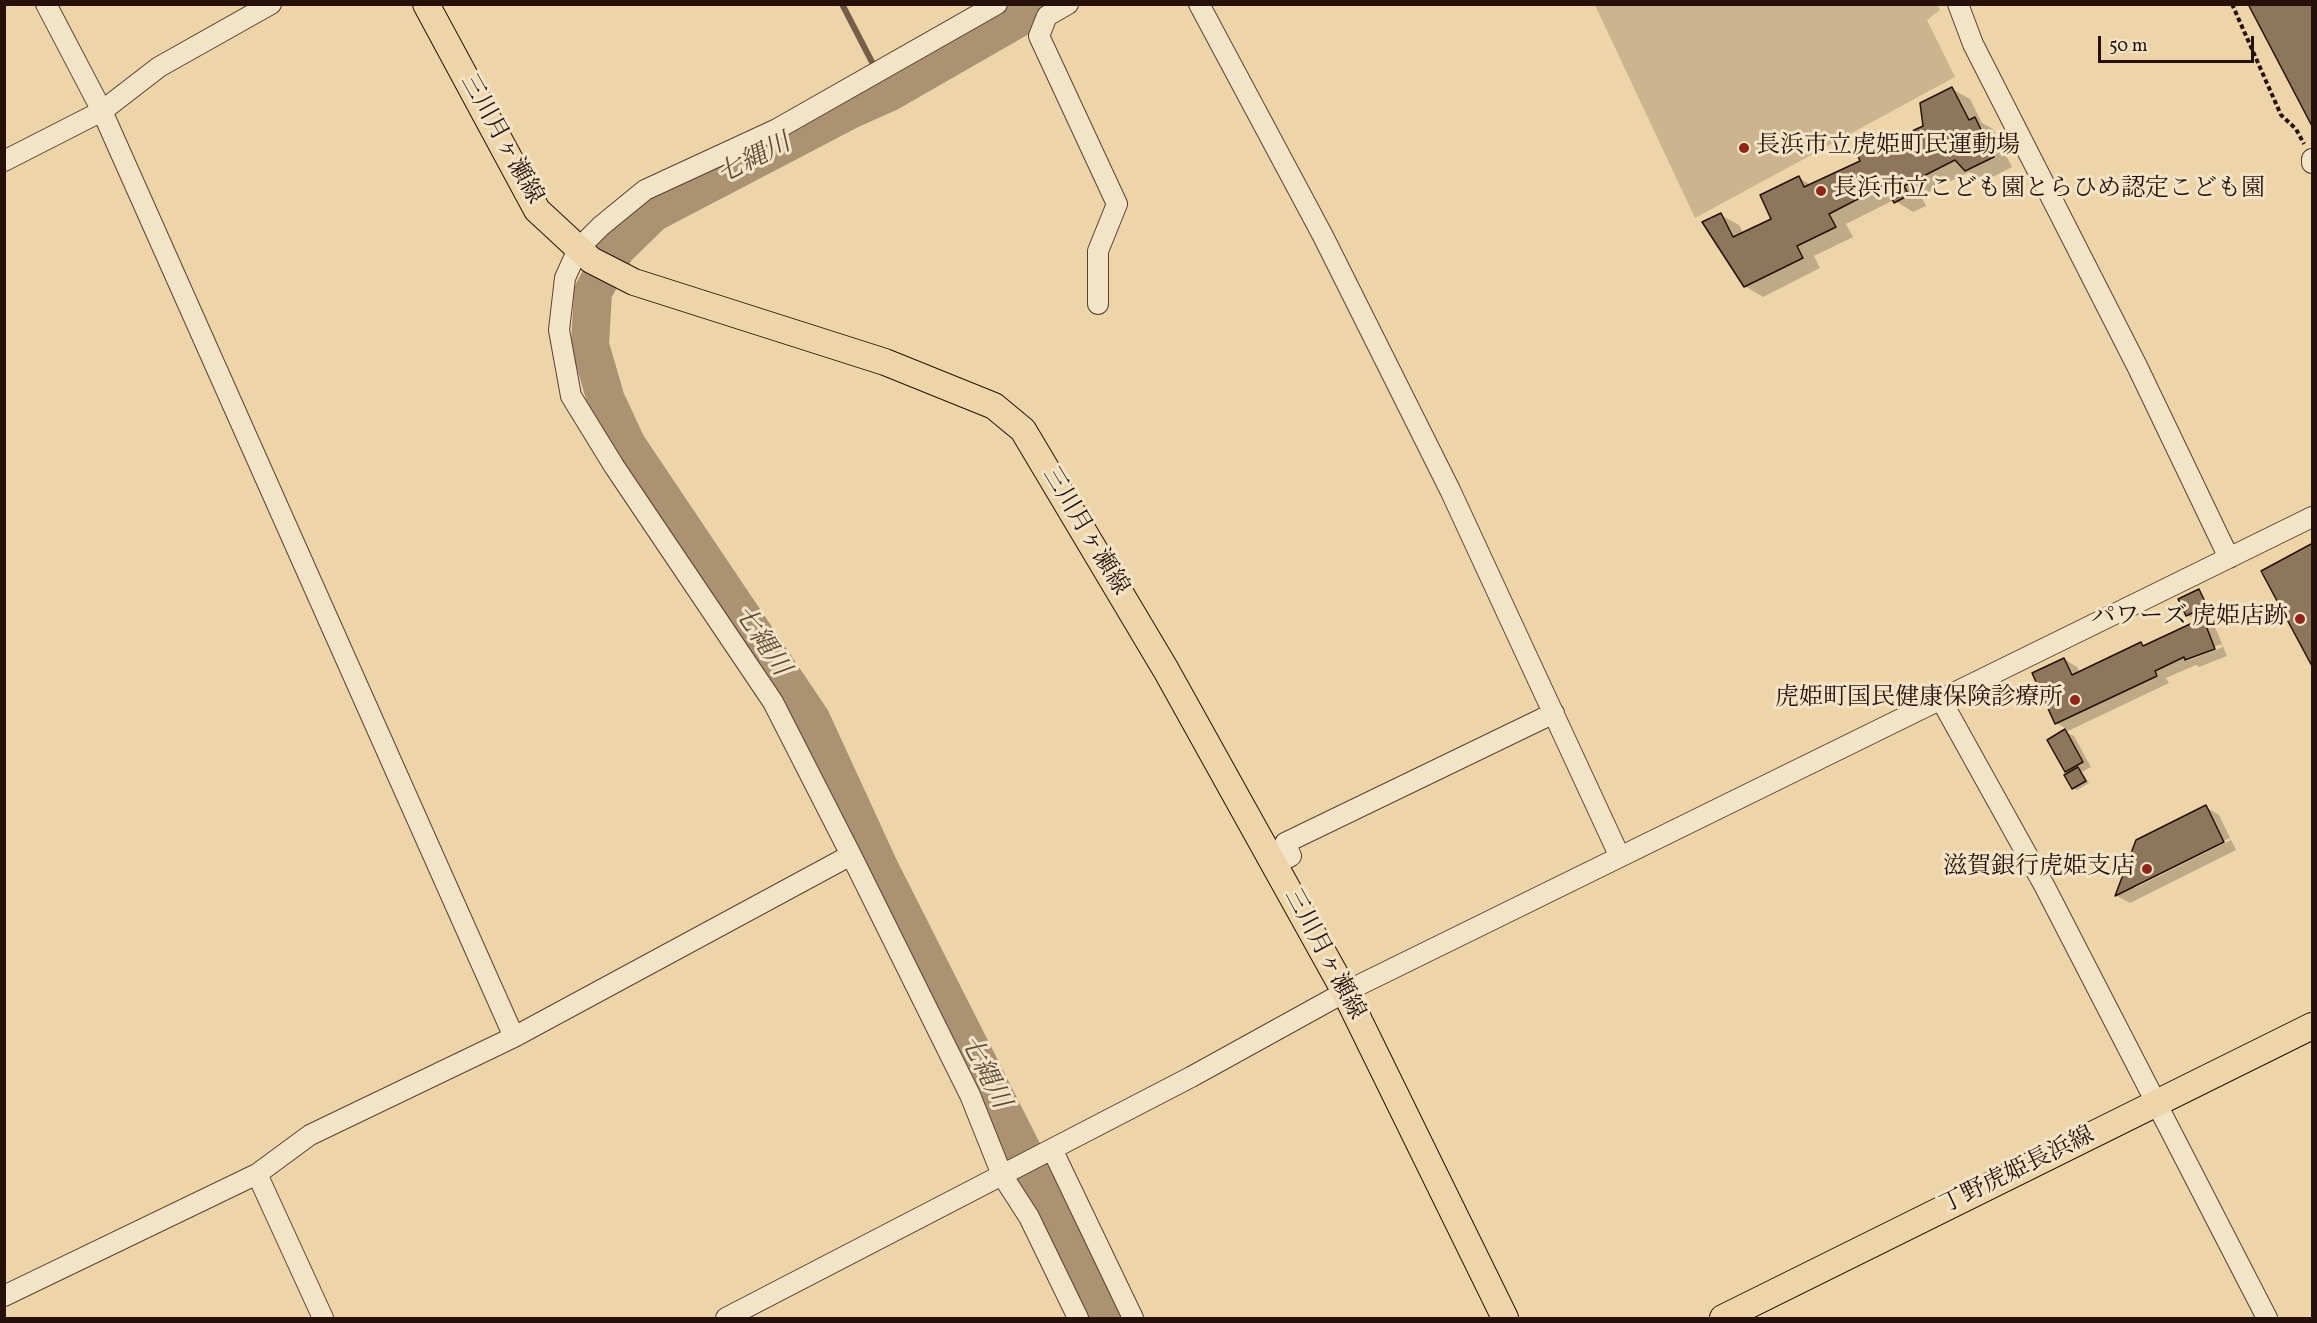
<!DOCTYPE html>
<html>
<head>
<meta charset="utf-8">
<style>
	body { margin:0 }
	#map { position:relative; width:2317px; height:1323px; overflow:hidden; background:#eed5a9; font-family:Vollkorn,serif }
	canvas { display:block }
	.frame { position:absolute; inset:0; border:6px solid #271008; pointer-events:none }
	.scale { position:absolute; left:2098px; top:36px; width:156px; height:27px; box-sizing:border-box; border:3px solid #271008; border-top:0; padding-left:8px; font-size:18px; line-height:21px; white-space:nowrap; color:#271008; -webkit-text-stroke:4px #f4e4c7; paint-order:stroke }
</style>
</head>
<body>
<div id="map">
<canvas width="2317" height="1323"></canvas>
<div class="frame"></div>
<div class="scale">50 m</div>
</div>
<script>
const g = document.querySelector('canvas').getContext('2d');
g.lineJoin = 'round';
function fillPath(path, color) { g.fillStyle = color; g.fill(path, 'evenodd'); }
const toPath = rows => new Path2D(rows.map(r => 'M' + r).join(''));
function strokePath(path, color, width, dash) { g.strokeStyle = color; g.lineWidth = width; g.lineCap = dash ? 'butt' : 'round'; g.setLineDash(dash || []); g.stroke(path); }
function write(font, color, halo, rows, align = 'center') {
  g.font = font + ' Vollkorn,"Noto Serif JP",serif'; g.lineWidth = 6; g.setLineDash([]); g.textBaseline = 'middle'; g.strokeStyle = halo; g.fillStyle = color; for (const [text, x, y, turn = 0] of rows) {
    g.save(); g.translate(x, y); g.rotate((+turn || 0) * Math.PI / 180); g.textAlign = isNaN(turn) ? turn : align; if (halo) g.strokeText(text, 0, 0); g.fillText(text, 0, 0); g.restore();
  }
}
fillPath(toPath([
	[1595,5,1937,5,1940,10,1927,20,1955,77,1695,218]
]), '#ccb48e');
fillPath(toPath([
	[1952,89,1970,99,1982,123,1993,129,2012,167,1985,181,1969,172,1921,196,1926,206,1913,212,1894,200,1846,224,1853,237,1814,256,1820,268,1763,297,1745,286,1721,215,1739,225,1744,234,1773,220,1799,178,1811,185,1862,161,1925,127],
	[2199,591,2210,608,2191,617,2187,615],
	[2203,620,2215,627,2227,656,2199,667,2196,665,2166,678,2169,683,2066,732,2074,736,2091,767,2082,772,2089,783,2077,790,2073,788,2070,774,2049,741,2068,730,2057,723,2064,659,2077,667,2080,673,2141,644,2145,647],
	[2221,644,2223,647,2187,661,2185,659],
	[2206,807,2219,815,2236,850,2130,903,2117,896,2137,841],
	[2230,838,2231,840,2135,888,2135,885]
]), '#0003');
strokePath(toPath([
	[842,4,888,93]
]), '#765e48', 6);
strokePath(toPath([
	[1043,4,888,93,850,110,653,213,616,249,593,292,590,345,606,400,627,445,811,719,879,867,1107,1318]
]), '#aa9272', 38);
const building = toPath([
	[2248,4,2313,4,2313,128,2248,4],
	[1952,87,1969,120,1975,117,1994,157,1965,171,1955,160,1904,186,1909,195,1894,203,1885,185,1829,214,1836,227,1797,246,1803,258,1744,287,1702,222,1721,213,1733,237,1771,219,1760,195,1799,176,1804,187,1860,161,1858,156,1923,126,1920,103,1952,87],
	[2313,543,2313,668,2261,571,2313,543],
	[2199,589,2207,606,2186,616,2178,599,2199,589],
	[2203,618,2215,649,2185,660,2184,657,2155,671,2157,676,2055,724,2032,673,2064,658,2072,675,2141,642,2143,646,2203,618],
	[2065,729,2083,762,2065,772,2047,740,2065,729],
	[2078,767,2086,781,2072,789,2064,775,2078,767],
	[2206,805,2224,842,2115,896,2136,840,2206,805]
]);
fillPath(building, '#8e765c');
strokePath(building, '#271008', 1.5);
const minor = toPath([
	[46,4,102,111,159,67,271,4],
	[1068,4,1047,16,1039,36,1117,204,1098,251,1098,304],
	[1199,4,1323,236,1450,490,1619,855],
	[1958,4,1973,44,2137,366,2229,558],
	[2312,159,2312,163],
	[4,161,102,111,514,1037,310,1135,257,1174],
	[1940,698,2045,887,2267,1318],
	[851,855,773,702,614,466,571,396,559,330,565,278,578,249,601,226,645,190,777,129,997,4],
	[1274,865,1291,856,1285,843,1554,713],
	[514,1037,851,855,970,1095,1002,1175,1029,1217,1078,1318],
	[1052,1149,1133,1318],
	[4,1296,257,1174,323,1318],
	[726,1318,1191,1077,1345,992,2312,517]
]);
const major = toPath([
	[426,4,537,210,591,260,634,282,885,362,994,406,1023,430,1166,670,1345,992,1505,1318],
	[1723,1318,2312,1026]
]);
strokePath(minor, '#594130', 22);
strokePath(major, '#271008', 28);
strokePath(toPath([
	[2232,4,2281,115,2296,129,2304,144]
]), '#271008', 4, [4.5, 3]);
strokePath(minor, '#f4e4c7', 20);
strokePath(major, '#eed5a9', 26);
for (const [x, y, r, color] of [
	[1744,148,6,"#8f2418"],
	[1821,191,6,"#8f2418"],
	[2300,619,6,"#8f2418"],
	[2075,700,6,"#8f2418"],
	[2147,869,6,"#8f2418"]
]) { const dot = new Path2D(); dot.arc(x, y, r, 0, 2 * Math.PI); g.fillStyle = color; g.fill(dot); strokePath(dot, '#f4e4c7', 2); }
write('24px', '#271008', '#f4e4c7', [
	["三川月ヶ瀬線",500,140,61],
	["三川月ヶ瀬線",1084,532,59],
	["三川月ヶ瀬線",1323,955,62],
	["丁野虎姫長浜線",2018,1172,-26]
]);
write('24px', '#271008', '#f4e4c7', [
	["長浜市立虎姫町民運動場",1756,148,"left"],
	["長浜市立こども園とらひめ認定こども園",1833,191,"left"],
	["パワーズ 虎姫店跡",2288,619],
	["虎姫町国民健康保険診療所",2063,700],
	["滋賀銀行虎姫支店",2135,869]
], 'right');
write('italic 26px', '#624a38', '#f4e4c7', [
	["七縄川",755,161,-27],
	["七縄川",760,642,56],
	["七縄川",983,1073,63]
]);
</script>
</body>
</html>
